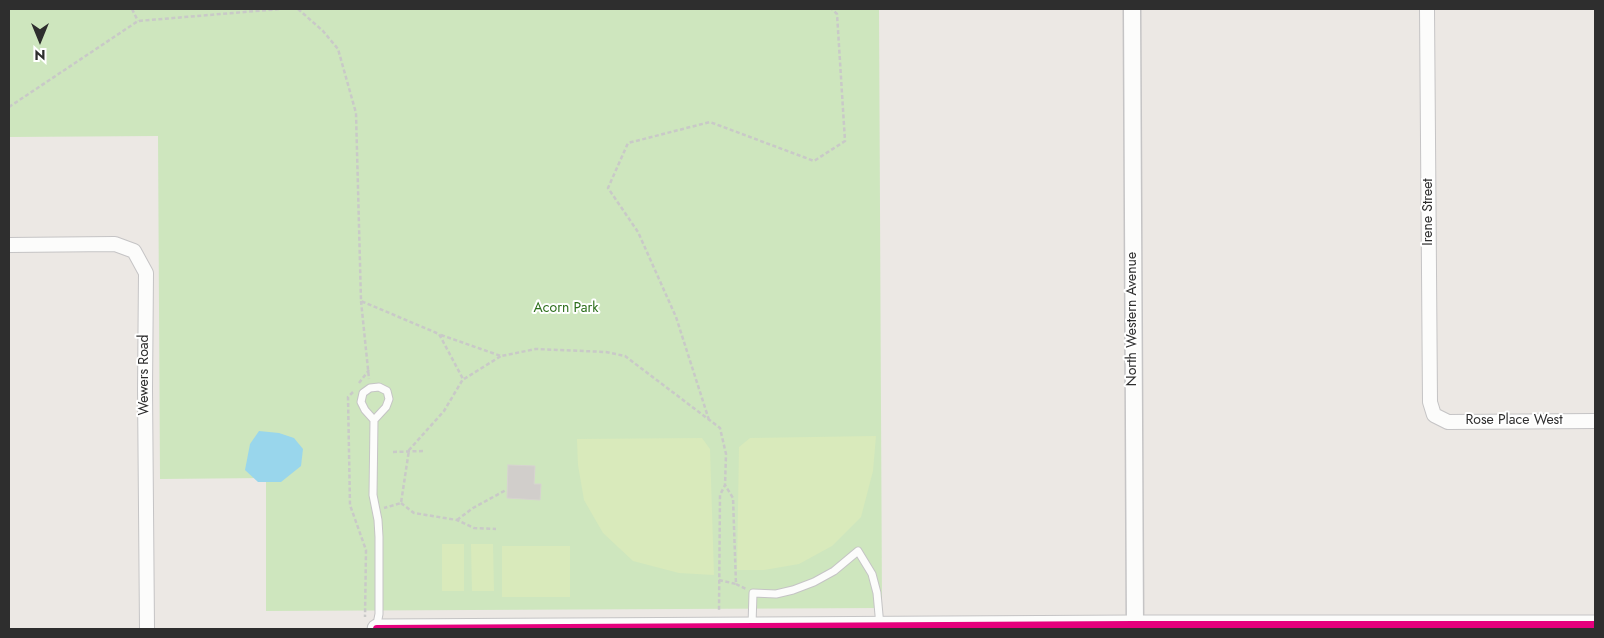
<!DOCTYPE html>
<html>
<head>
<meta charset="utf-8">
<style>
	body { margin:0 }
	#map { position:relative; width:1604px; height:638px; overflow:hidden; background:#ece8e4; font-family:Jost,sans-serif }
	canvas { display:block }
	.frame { position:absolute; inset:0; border:10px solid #2e2e2e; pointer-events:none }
	.north { position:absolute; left:15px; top:15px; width:50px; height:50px; -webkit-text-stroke:4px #fff; paint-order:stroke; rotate:180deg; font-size:14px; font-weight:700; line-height:20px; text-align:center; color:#2e2e2e }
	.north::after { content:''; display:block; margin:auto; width:18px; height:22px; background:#2e2e2e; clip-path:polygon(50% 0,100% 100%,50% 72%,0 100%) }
</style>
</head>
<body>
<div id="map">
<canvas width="1604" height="638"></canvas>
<div class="frame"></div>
<div class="north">N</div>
</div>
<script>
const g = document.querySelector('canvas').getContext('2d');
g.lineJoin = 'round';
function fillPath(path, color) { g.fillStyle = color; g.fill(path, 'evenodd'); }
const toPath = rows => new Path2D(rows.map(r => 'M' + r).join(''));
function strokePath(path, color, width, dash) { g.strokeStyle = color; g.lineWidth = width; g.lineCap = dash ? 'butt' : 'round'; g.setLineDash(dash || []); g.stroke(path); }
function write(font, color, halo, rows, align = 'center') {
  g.font = font + ' Jost,sans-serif'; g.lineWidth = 4; g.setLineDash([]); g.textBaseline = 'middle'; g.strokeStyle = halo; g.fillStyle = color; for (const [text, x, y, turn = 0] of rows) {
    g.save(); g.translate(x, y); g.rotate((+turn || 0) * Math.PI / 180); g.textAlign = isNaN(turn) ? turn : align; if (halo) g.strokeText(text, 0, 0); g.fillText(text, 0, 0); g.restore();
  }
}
fillPath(toPath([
	[9,9,879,9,882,608,266,611,266,478,160,479,158,136,9,137]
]), '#cee6be');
fillPath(toPath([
	[876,436,873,471,861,517,832,546,799,564,764,570,737,570,739,447,750,438],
	[702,438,710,449,714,575,679,573,633,561,603,533,584,500,578,465,577,439],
	[442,544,464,544,464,591,442,591],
	[471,544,493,544,494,591,472,591],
	[502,546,570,546,570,597,502,597]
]), '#d9eabb');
fillPath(toPath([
	[259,431,279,433,294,438,303,449,301,466,281,482,258,482,245,470,250,444]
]), '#99d6ec');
const building = toPath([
	[508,465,535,466,534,484,541,484,540,500,507,498,508,465]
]);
fillPath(building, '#d1cecb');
strokePath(building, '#d7d4d0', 1);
const service = toPath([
	[374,420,365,410,361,402,363,393,370,388,379,387,387,391,389,399,386,407,374,420,373,495,378,520,379,537,379,614,376,629],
	[752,625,753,593,776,594,793,590,814,582,834,571,858,551,872,574,877,593,880,626]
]);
const minor = toPath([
	[1427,9,1430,402,1434,415,1448,422,1595,421],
	[9,245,115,244,134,251,146,273,145,389,147,629]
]);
const tertiary = toPath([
	[1132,9,1135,629]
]);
const secondary = toPath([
	[377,629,1135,625,1595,625]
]);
strokePath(service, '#c5c4c5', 9);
strokePath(minor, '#c5c4c5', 16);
strokePath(tertiary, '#c5c4c5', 19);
strokePath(secondary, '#c5c4c5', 21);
strokePath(toPath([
	[132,9,138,21],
	[298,9,323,31,338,49,356,113,361,301,439,334,463,379,444,411,409,450,401,503,384,508],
	[9,107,138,21,280,9],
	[361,301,369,379],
	[441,335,501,356,536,349,606,352,625,356,720,428,726,454,725,485,720,495,719,612],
	[464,379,501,356],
	[359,383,369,370],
	[353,392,348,397,350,505,366,550,365,617],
	[709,420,676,317,638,232,608,188,628,143,710,122,814,161,845,141,837,14,832,9],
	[393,452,423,451],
	[401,503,414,513,457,520,474,528,496,529],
	[457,520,473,508,506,490],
	[719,580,736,584,733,498,725,485],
	[736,584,746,589]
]), '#c9c9c8', 2.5, [4, 2.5]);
strokePath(service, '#fcfcfb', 7);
strokePath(minor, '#fcfcfb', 14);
strokePath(tertiary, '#fcfcfb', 16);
strokePath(secondary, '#fcfcfb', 19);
strokePath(toPath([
	[377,629,1135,625,1595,625]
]), '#e5007d', 8);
write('14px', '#2e2e2e', '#fff', [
	["Irene Street",1429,212,-90],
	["North Western Avenue",1133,319,-90],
	["Wewers Road",145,375,-90],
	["Rose Place West",1514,421]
]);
write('14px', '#2c6e1b', '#fff', [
	["Acorn Park",566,309]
]);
</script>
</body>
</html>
